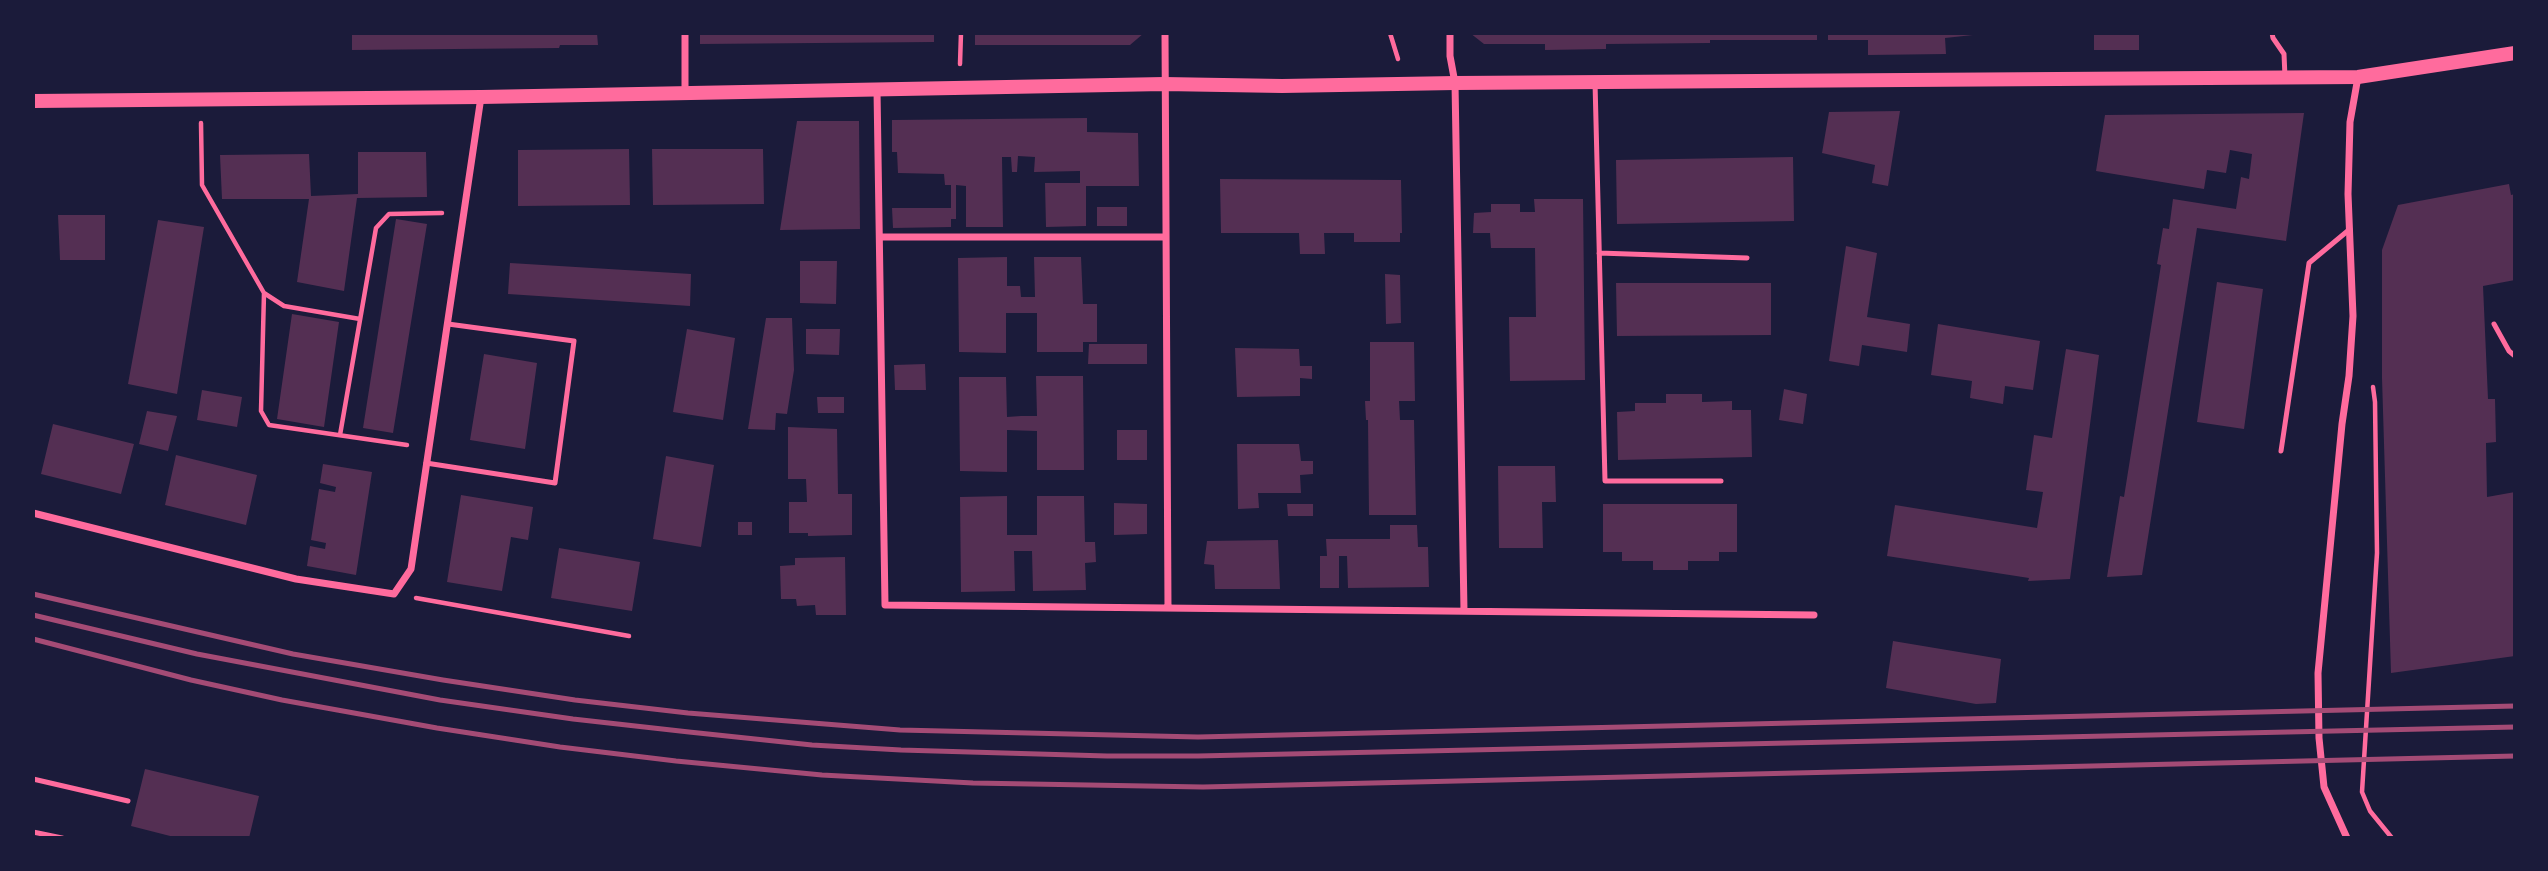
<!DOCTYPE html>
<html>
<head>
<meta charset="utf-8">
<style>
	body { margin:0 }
	#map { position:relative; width:2548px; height:871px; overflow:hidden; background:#1b1b3a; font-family:Ubuntu,sans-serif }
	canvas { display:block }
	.frame { position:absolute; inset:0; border:35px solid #1b1b3a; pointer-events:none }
</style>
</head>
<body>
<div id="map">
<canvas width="2548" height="871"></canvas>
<div class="frame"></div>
</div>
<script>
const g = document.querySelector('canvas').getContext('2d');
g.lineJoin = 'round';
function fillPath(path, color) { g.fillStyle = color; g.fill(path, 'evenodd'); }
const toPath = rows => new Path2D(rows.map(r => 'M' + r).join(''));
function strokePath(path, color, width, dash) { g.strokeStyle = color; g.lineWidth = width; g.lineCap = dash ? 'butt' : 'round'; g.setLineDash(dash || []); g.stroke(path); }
fillPath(toPath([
	[352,33,597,33,598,45,560,45,559,48,352,50],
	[700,33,934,33,934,42,700,44],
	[975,33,1144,33,1130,45,975,45],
	[1470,33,1817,33,1817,40,1710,40,1710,43,1606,44,1606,49,1545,50,1545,44,1484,44],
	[1828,33,1973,33,1973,35,1945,38,1946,54,1868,55,1868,40,1828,40],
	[2094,33,2139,33,2139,50,2094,50],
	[1900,111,1888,186,1872,183,1875,165,1822,153,1829,112],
	[2304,113,2286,241,2197,228,2142,575,2107,577,2120,496,2124,497,2161,265,2157,264,2163,228,2169,229,2173,199,2236,209,2241,177,2249,179,2252,154,2230,150,2226,173,2207,170,2204,189,2096,171,2105,115],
	[1087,118,1087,132,1138,133,1139,186,1086,186,1086,226,1046,227,1045,183,1080,183,1080,171,1034,172,1035,157,1018,156,1017,172,1012,172,1011,157,1002,157,1003,227,966,227,966,186,956,185,956,219,951,219,951,227,893,228,892,208,951,208,951,185,945,185,944,174,898,173,897,152,892,152,892,120],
	[797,121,859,121,860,229,780,230],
	[629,149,630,205,518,206,518,150],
	[652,149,763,149,764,204,653,205],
	[358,152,426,152,427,197,357,198,344,291,297,282,309,199,222,199,220,155,309,154,311,196,358,194],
	[1793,157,1794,221,1617,224,1616,160],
	[1220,179,1401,180,1402,233,1400,233,1400,242,1354,242,1354,233,1324,233,1325,254,1300,254,1299,233,1221,233],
	[2509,184,2511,195,2515,194,2515,280,2483,286,2488,399,2495,399,2496,442,2486,443,2487,497,2515,492,2515,656,2391,673,2382,378,2382,250,2398,205],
	[1534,199,1583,199,1585,380,1510,381,1509,317,1536,317,1535,248,1491,248,1490,233,1473,233,1474,213,1491,212,1491,204,1520,204,1520,212,1535,212],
	[1097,207,1127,207,1127,226,1097,226],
	[58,215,105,215,105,260,60,260],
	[396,219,427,224,393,433,363,428],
	[158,220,204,227,177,394,128,384],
	[1846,246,1877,253,1867,317,1910,324,1907,352,1862,345,1859,366,1829,361],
	[1007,257,1007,286,1020,286,1021,297,1035,297,1034,257,1081,257,1083,304,1097,304,1097,342,1083,342,1083,352,1037,352,1037,313,1006,313,1006,353,959,352,958,258],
	[800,261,837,261,836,304,800,303],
	[510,263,691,274,690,306,508,294],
	[1385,274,1400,275,1401,323,1386,324],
	[2217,282,2263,289,2244,429,2197,422],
	[1616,283,1771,283,1771,335,1617,336],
	[292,314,339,322,324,427,277,419],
	[766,318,792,318,794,370,787,414,776,413,775,430,748,429],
	[1938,324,2040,341,2033,390,2005,386,2003,404,1970,398,1972,381,1931,375],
	[687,329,735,338,723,420,673,412],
	[806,329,840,329,839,355,806,354],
	[1370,342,1414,342,1415,401,1399,401,1400,420,1414,420,1416,515,1369,515,1368,420,1366,420,1365,401,1370,401],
	[1089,344,1147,344,1147,364,1088,364],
	[1235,348,1299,349,1300,366,1312,366,1312,379,1300,378,1300,396,1237,397],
	[2066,349,2099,355,2070,579,2028,581,2029,578,1887,556,1895,505,2037,528,2043,492,2026,490,2034,435,2052,438],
	[484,354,537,363,525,449,470,440],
	[925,364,926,390,895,390,894,365],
	[1036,376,1083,376,1084,470,1037,470,1037,431,1007,430,1007,472,960,471,959,377,1006,377,1007,417,1021,416,1037,416],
	[1784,389,1807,394,1803,424,1779,420],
	[202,390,242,397,237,427,197,420],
	[1666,394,1702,394,1702,402,1732,401,1732,410,1751,410,1752,457,1618,460,1617,412,1635,411,1635,403,1666,403],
	[817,397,844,397,844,413,818,413],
	[147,411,177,416,168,451,139,444],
	[53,424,134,444,121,494,41,474],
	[788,427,837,429,838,494,852,494,852,535,808,536,808,533,789,533,789,502,807,502,806,479,788,479],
	[1117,430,1147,430,1147,460,1117,460],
	[1237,444,1299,444,1301,461,1313,461,1313,474,1300,475,1301,493,1258,493,1259,508,1238,509],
	[176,455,257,475,246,525,165,505],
	[666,456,714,465,701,547,653,539],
	[323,464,372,472,356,575,307,566,310,546,325,549,326,543,311,540,319,489,335,492,336,487,320,483],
	[1498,466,1555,466,1556,502,1542,502,1543,548,1499,548],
	[461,495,533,507,528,540,511,537,502,591,447,582],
	[1007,496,1007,535,1037,535,1037,496,1084,496,1085,542,1095,542,1096,562,1085,563,1086,590,1033,591,1032,551,1014,551,1015,591,961,592,960,497],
	[1114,503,1147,504,1147,534,1114,535],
	[1287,504,1313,504,1313,516,1288,516],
	[1603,504,1737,504,1737,552,1719,552,1719,561,1688,561,1688,570,1653,570,1653,561,1622,561,1622,552,1603,552],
	[738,522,752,522,752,535,738,535],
	[1390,525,1417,525,1418,547,1428,547,1429,587,1348,588,1347,556,1339,556,1339,588,1320,588,1320,556,1327,556,1326,539,1390,539],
	[1278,540,1280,589,1215,589,1214,565,1204,564,1207,541],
	[559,548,640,562,632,611,551,598],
	[845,557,846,615,816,615,815,605,797,606,796,599,781,599,780,566,795,565,795,558],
	[1893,641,2001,659,1996,703,1976,704,1886,688],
	[145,769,259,796,249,838,178,838,131,826]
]), '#542f53');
strokePath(toPath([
	[1390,33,1398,59],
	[960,64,961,33],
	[201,123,202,185,264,293,261,411,269,425,407,445],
	[264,293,284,306,360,319],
	[2373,387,2375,402,2377,553,2362,792,2370,811,2392,838],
	[340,435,376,228,389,214,442,213],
	[416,598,629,636]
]), '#ff6b9d', 4.5);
strokePath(toPath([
	[2272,33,2273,38,2284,54,2285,77],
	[1595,82,1605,481,1721,481],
	[1599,253,1747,258],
	[2494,324,2509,351,2515,356],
	[2281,451,2309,263,2350,229],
	[426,463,555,483,574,341,448,324],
	[33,779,128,801],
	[33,832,62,838]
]), '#ff6b9d', 5);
strokePath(toPath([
	[1165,33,1168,608],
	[1450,33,1450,56,1455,83,1464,611],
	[877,90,885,605,1814,615],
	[685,92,685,33],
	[880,237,1166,237],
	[33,513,296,579,394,594,411,569,481,97],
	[2347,838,2324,787,2319,738,2318,673,2342,424,2349,376,2353,316,2348,194,2350,122,2358,77]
]), '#ff6b9d', 7);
strokePath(toPath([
	[33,101,481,97,1164,84,1282,86,1455,83,2358,77,2515,53]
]), '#ff6b9d', 14);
strokePath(toPath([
	[33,594,293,654,443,680,575,700,688,713,900,730,1198,737,2515,706],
	[33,615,197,654,440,700,573,719,689,732,812,745,901,750,1107,756,1198,756,2515,727],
	[33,639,191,680,282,700,437,728,560,747,676,761,822,775,973,783,1203,787,2515,756]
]), '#a44b75', 5);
</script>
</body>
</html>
